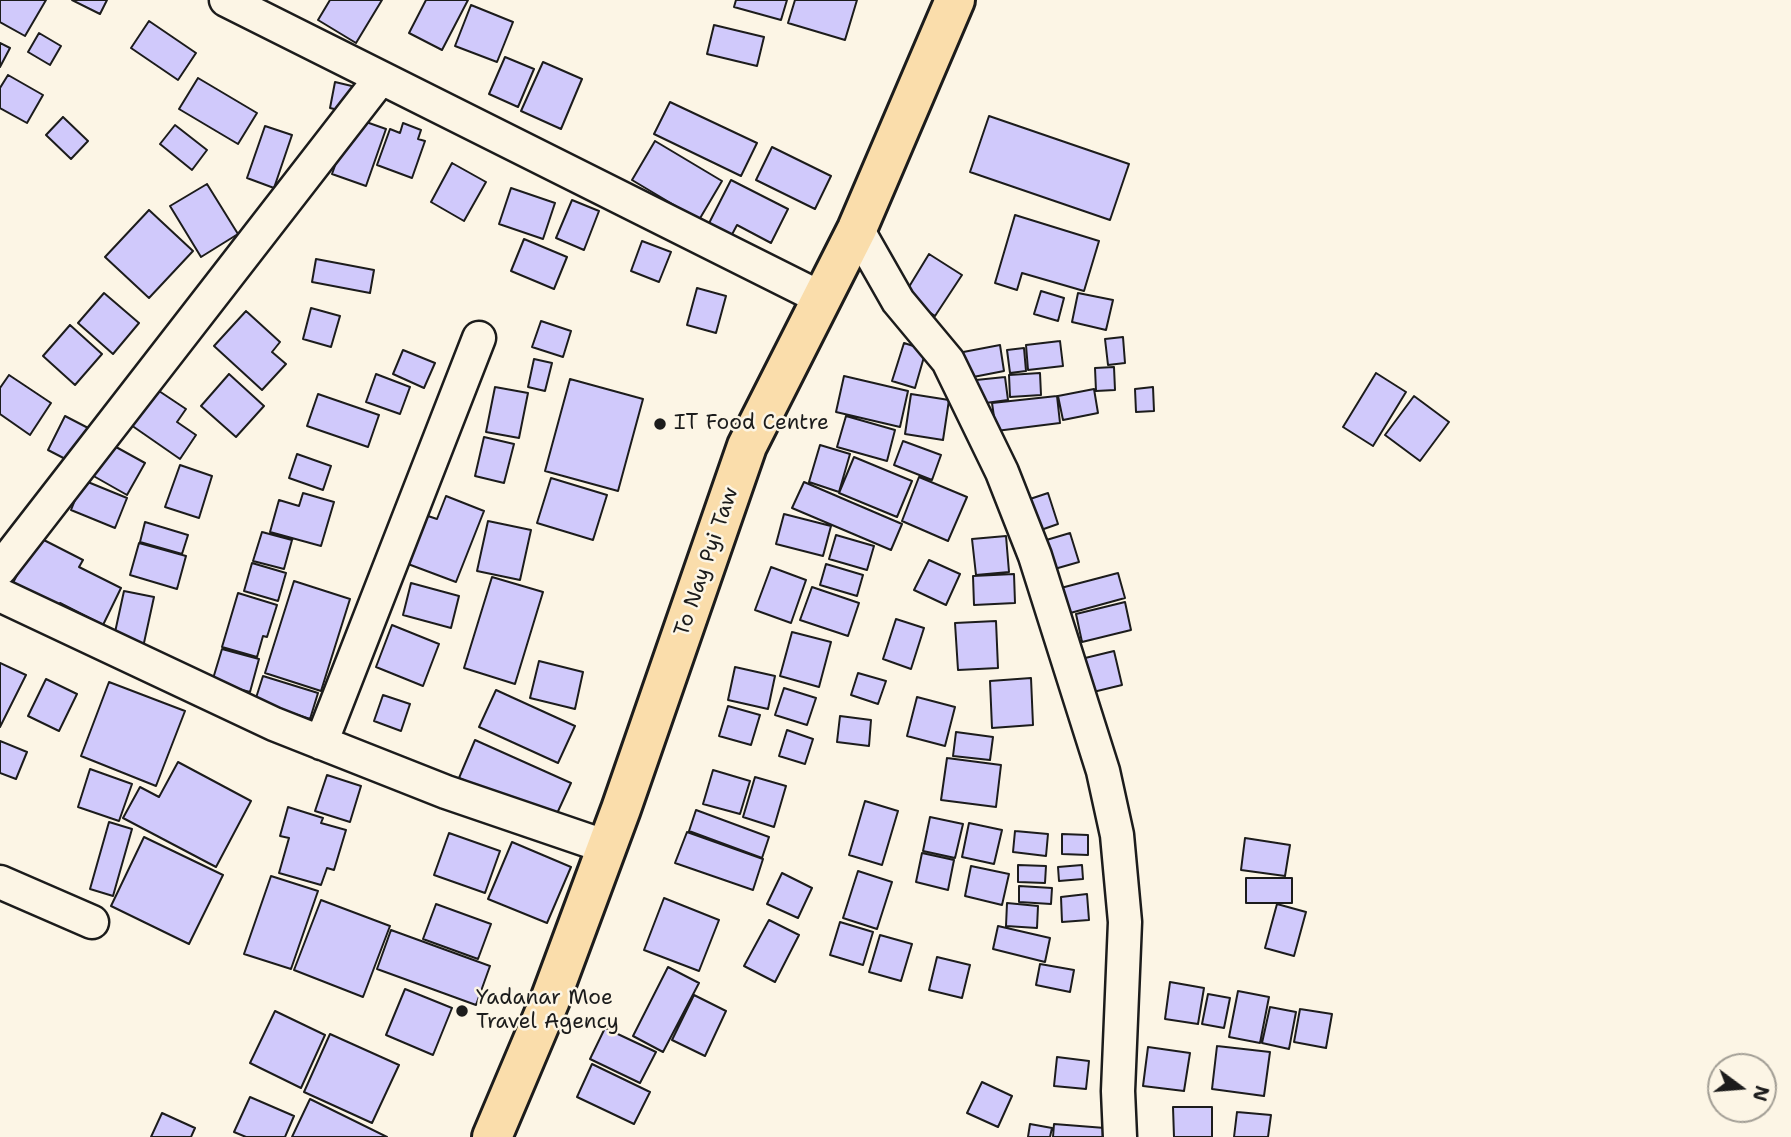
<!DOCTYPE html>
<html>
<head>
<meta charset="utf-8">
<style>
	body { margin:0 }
	#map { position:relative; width:1791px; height:1137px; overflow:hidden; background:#fcf5e5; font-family:"Shantell Sans",sans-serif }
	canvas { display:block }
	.north { position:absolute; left:1707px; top:1053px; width:70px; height:70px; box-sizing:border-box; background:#fcf5e5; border:2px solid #a29e95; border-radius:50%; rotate:106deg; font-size:19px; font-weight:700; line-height:28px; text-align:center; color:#1c1c1c }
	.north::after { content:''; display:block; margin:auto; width:24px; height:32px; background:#1c1c1c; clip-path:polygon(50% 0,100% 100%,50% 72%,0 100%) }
</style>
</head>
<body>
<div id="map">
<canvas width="1791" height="1137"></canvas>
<div class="north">N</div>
</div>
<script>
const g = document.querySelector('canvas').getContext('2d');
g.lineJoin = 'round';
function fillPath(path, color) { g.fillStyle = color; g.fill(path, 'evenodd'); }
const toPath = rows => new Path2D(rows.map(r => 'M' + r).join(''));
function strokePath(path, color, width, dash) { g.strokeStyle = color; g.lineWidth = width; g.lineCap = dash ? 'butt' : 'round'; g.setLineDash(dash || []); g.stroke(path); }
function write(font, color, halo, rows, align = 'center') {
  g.font = font + ' "Shantell Sans",sans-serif'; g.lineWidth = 5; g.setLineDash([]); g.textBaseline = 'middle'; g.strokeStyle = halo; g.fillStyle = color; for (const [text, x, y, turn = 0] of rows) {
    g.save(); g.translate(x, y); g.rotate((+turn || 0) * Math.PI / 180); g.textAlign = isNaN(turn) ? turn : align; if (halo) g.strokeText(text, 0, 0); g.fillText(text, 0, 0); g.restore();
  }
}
const building = toPath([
	[0,0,46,0,25,36,0,22,0,0],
	[72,0,107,0,100,14,72,0],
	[330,0,382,0,356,43,318,20,330,0],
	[426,0,468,0,442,50,409,33,426,0],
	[736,0,787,0,781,20,734,7,736,0],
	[795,0,857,0,845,40,788,23,795,0],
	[471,5,513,22,497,62,455,46,471,5],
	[149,21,196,53,178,80,131,48,149,21],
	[714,25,764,37,757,66,707,54,714,25],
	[39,33,61,46,50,65,28,52,39,33],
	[0,43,10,48,0,67,0,43],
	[505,57,534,69,518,107,489,94,505,57],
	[543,62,582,79,561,129,521,111,543,62],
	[8,75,43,95,27,123,0,108,0,88,8,75],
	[198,78,257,113,238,144,179,109,198,78],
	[335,82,356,87,351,113,330,108,335,82],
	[670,102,757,143,741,176,654,134,670,102],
	[989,116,1129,164,1110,220,970,172,989,116],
	[63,117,88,141,71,159,46,135,63,117],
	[352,117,386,129,366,186,332,174,352,117],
	[403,123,421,130,418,139,425,141,412,178,377,165,390,129,400,133,403,123],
	[175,125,207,150,192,170,160,144,175,125],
	[265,126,292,135,274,188,247,178,265,126],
	[655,141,722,181,699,220,632,180,655,141],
	[772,147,831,176,815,209,756,180,772,147],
	[452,163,486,182,464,221,431,202,452,163],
	[731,180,788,209,771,243,737,225,727,244,704,233,731,180],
	[207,184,238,234,201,257,170,206,207,184],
	[511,188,555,203,543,239,499,224,511,188],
	[572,200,599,211,584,250,556,238,572,200],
	[149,210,193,251,149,298,105,257,149,210],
	[1015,215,1099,241,1084,291,1022,273,1017,290,995,283,1015,215],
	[524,239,567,257,554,289,511,271,524,239],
	[642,241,671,252,659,282,631,271,642,241],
	[929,254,962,275,935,316,904,295,929,254],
	[316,259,374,270,370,293,312,282,316,259],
	[697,288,726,296,716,333,687,325,697,288],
	[1041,291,1064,298,1058,321,1034,314,1041,291],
	[104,293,139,323,113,354,78,323,104,293],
	[1078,293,1113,300,1106,330,1072,322,1078,293],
	[311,308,340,316,331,347,303,339,311,308],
	[246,311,280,342,272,352,286,364,262,390,214,346,246,311],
	[541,321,571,331,563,357,532,347,541,321],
	[70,325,102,354,75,385,43,356,70,325],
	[1123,337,1125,363,1108,365,1105,339,1123,337],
	[1060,341,1063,366,1028,370,1026,345,1060,341],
	[904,343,926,350,915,388,892,381,904,343],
	[1000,345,1004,371,963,379,958,353,1000,345],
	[1024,348,1026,371,1010,373,1007,350,1024,348],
	[403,350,435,363,424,388,393,374,403,350],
	[534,359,552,363,545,391,528,387,534,359],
	[1114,367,1115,390,1096,391,1095,368,1114,367],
	[1040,373,1041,395,1010,397,1009,375,1040,373],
	[1376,373,1406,392,1373,446,1343,427,1376,373],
	[229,374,264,406,236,437,201,406,229,374],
	[376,374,410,387,400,414,366,402,376,374],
	[9,375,51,403,30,435,0,414,0,388,9,375],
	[844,376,908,391,900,427,836,412,844,376],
	[1005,377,1008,400,978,404,976,380,1005,377],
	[570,379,643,399,618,491,545,471,570,379],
	[495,387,528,393,519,438,486,432,495,387],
	[1153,387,1154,411,1136,412,1135,389,1153,387],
	[156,389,186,409,177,422,196,435,180,459,131,425,156,389],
	[1094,389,1098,413,1063,420,1058,396,1094,389],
	[318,394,379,415,368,447,307,426,318,394],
	[911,394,949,400,943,440,905,434,911,394],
	[1057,396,1060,423,996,431,992,403,1057,396],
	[1414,396,1449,422,1420,461,1385,435,1414,396],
	[65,416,92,430,75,464,48,450,65,416],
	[846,416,895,430,887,461,837,447,846,416],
	[484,437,514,444,504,483,475,476,484,437],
	[903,441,941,455,932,480,894,465,903,441],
	[107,442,145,463,127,495,90,474,107,442],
	[820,445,850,454,839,492,809,482,820,445],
	[297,454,331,466,323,490,289,478,297,454],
	[854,457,912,481,897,517,839,493,854,457],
	[180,465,212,476,199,518,165,507,180,465],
	[919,477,967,497,948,541,902,521,919,477],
	[551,478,607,495,593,540,537,523,551,478],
	[83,480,127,498,115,528,71,510,83,480],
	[804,482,902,524,891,550,792,508,804,482],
	[303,493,334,502,321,546,270,532,279,500,299,506,303,493],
	[1048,493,1058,524,1038,531,1027,500,1048,493],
	[446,496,484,511,456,582,400,561,419,513,437,519,446,496],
	[784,514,831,526,823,556,776,544,784,514],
	[488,521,531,530,520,580,477,571,488,521],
	[145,522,188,535,182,554,140,542,145,522],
	[262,532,292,540,284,569,253,561,262,532],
	[1070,533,1079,562,1051,570,1043,541,1070,533],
	[836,535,874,546,867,570,829,559,836,535],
	[36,536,83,560,79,567,121,588,103,625,60,603,58,608,12,585,36,536],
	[1006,536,1009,572,976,575,972,539,1006,536],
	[139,543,186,556,177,589,130,575,139,543],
	[929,560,960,574,946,605,914,590,929,560],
	[252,563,286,573,278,601,244,591,252,563],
	[826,564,863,575,857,596,820,585,826,564],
	[771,567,806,580,791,623,755,610,771,567],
	[1118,573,1125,598,1063,615,1057,589,1118,573],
	[1014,574,1015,603,974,605,973,576,1014,574],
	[492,577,543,592,515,684,464,668,492,577],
	[294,581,350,599,321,691,265,673,294,581],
	[411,583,459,596,451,628,403,615,411,583],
	[812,587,859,603,848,636,800,620,812,587],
	[124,591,154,597,142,652,112,646,124,591],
	[238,593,277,605,267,637,263,636,257,657,222,647,238,593],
	[1125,602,1131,630,1082,642,1076,614,1125,602],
	[896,619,924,628,911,669,883,659,896,619],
	[996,621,998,668,958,670,955,623,996,621],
	[392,625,439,644,423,686,376,667,392,625],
	[792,632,831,642,819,687,780,676,792,632],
	[222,649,259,659,250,692,212,682,222,649],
	[1114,651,1122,685,1089,693,1081,659,1114,651],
	[539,661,583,672,575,709,530,698,539,661],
	[0,663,26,675,0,727,0,663],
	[735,667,775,676,768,709,728,700,735,667],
	[858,673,886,681,878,704,851,695,858,673],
	[263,676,318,693,310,719,255,701,263,676],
	[1031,678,1033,725,992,728,990,681,1031,678],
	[46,679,77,694,59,731,28,716,46,679],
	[109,682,185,711,156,786,81,756,109,682],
	[784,688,816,698,807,725,775,715,784,688],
	[496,690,575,726,558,763,479,727,496,690],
	[383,695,410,704,401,731,374,721,383,695],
	[917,697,955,707,945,746,907,736,917,697],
	[728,706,760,715,751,745,719,736,728,706],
	[840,716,871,720,869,746,837,742,840,716],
	[787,730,813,739,805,764,779,756,787,730],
	[956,732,993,737,990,760,953,756,956,732],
	[475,740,571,783,554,820,459,778,475,740],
	[0,741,27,752,16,779,0,773,0,741],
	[947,758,1001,765,996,807,941,800,947,758],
	[178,762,251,801,216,867,123,818,140,787,159,797,178,762],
	[90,769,132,784,119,821,78,807,90,769],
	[713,770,750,781,740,814,703,804,713,770],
	[327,775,361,786,350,822,315,811,327,775],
	[755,777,786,786,774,827,743,817,755,777],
	[865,801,898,811,882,865,849,855,865,801],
	[288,807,323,818,321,823,346,830,334,870,327,868,321,885,279,873,289,838,280,836,288,807],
	[696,810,769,837,762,858,689,831,696,810],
	[930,817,963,824,955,858,923,851,930,817],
	[109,822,132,829,113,896,90,889,109,822],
	[969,823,1002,830,994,864,962,857,969,823],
	[1015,831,1048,834,1046,856,1013,852,1015,831],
	[687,832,763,859,753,890,675,863,687,832],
	[449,833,500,851,485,893,434,875,449,833],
	[1062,834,1088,835,1088,855,1062,854,1062,834],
	[144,837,223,875,189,944,111,906,144,837],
	[1245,838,1290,845,1285,876,1241,870,1245,838],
	[512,842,571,867,547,923,488,899,512,842],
	[922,853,954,860,948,890,916,882,922,853],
	[1018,865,1046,866,1045,883,1018,882,1018,865],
	[1082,865,1083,879,1059,881,1058,867,1082,865],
	[971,866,1009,874,1002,905,965,896,971,866],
	[858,871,892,882,877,929,843,918,858,871],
	[782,873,812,888,798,918,767,904,782,873],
	[271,876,318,891,291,969,244,954,271,876],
	[1246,878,1292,878,1292,903,1246,903,1246,878],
	[1019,886,1052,888,1051,904,1019,902,1019,886],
	[1087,894,1089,920,1062,922,1061,897,1087,894],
	[664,898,719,920,699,971,644,950,664,898],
	[321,900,390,926,363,997,294,970,321,900],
	[1007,903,1038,906,1037,928,1006,926,1007,903],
	[436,904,491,924,478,959,423,939,436,904],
	[1277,904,1306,912,1294,956,1265,948,1277,904],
	[769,920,799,935,775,982,744,966,769,920],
	[840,922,873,932,863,965,830,955,840,922],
	[998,926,1050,938,1045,962,993,949,998,926],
	[391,930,490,966,476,1005,377,969,391,930],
	[880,935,912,944,901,981,869,972,880,935],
	[937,957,970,965,962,998,929,990,937,957],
	[1040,964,1074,970,1070,992,1036,985,1040,964],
	[668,967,699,983,663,1052,633,1036,668,967],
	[1170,982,1204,988,1198,1024,1165,1019,1170,982],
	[405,989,452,1008,433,1055,386,1035,405,989],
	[1238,991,1269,997,1260,1043,1229,1037,1238,991],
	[1208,994,1230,998,1224,1028,1202,1024,1208,994],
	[694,995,726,1011,705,1056,672,1040,694,995],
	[1270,1007,1296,1012,1289,1049,1262,1043,1270,1007],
	[1300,1009,1332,1014,1326,1048,1294,1042,1300,1009],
	[275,1011,325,1035,301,1088,250,1063,275,1011],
	[605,1028,656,1052,640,1083,590,1059,605,1028],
	[330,1034,399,1065,372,1123,304,1092,330,1034],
	[1217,1046,1270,1052,1264,1096,1212,1089,1217,1046],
	[1148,1047,1190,1053,1184,1091,1143,1086,1148,1047],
	[1057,1057,1089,1061,1086,1089,1054,1086,1057,1057],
	[592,1064,650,1092,634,1124,577,1097,592,1064],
	[982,1082,1012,1096,998,1127,967,1113,982,1082],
	[250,1097,294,1116,285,1137,246,1137,234,1132,250,1097],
	[310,1099,387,1137,292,1137,310,1099],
	[1173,1107,1212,1107,1212,1137,1174,1137,1173,1107],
	[1237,1112,1271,1115,1268,1137,1234,1137,1237,1112],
	[162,1113,195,1128,191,1137,151,1137,162,1113],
	[1030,1124,1052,1128,1050,1137,1028,1137,1030,1124],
	[1054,1124,1105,1128,1105,1137,1053,1137,1054,1124]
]);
fillPath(building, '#d0c9fb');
strokePath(building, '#1c1c1c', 2);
const minor = toPath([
	[226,0,821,298],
	[857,229,898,301,948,361,1002,472,1035,556,1103,771,1117,835,1125,922,1118,1091,1120,1137],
	[0,569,380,79],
	[0,595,274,724,446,792,607,847],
	[321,743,479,338],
	[0,882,92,922]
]);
const primary = toPath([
	[492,1137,550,1000,621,809,747,446,857,229,955,0]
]);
strokePath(minor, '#1c1c1c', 37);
strokePath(primary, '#1c1c1c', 44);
strokePath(minor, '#fcf5e5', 32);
strokePath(primary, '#faddab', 38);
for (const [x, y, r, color] of [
	[660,424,7,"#1c1c1c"],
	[462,1011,7,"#1c1c1c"]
]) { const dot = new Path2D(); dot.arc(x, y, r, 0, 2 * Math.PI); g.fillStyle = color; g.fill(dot); strokePath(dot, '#fcf5e5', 2.5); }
write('21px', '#1c1c1c', '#fcf5e5', [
	["IT Food Centre",674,424],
	["Yadanar Moe",476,999],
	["Travel Agency",476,1023]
], 'left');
write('21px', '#1c1c1c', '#fcf5e5', [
	["To Nay Pyi Taw",707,562,-71]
]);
</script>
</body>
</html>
